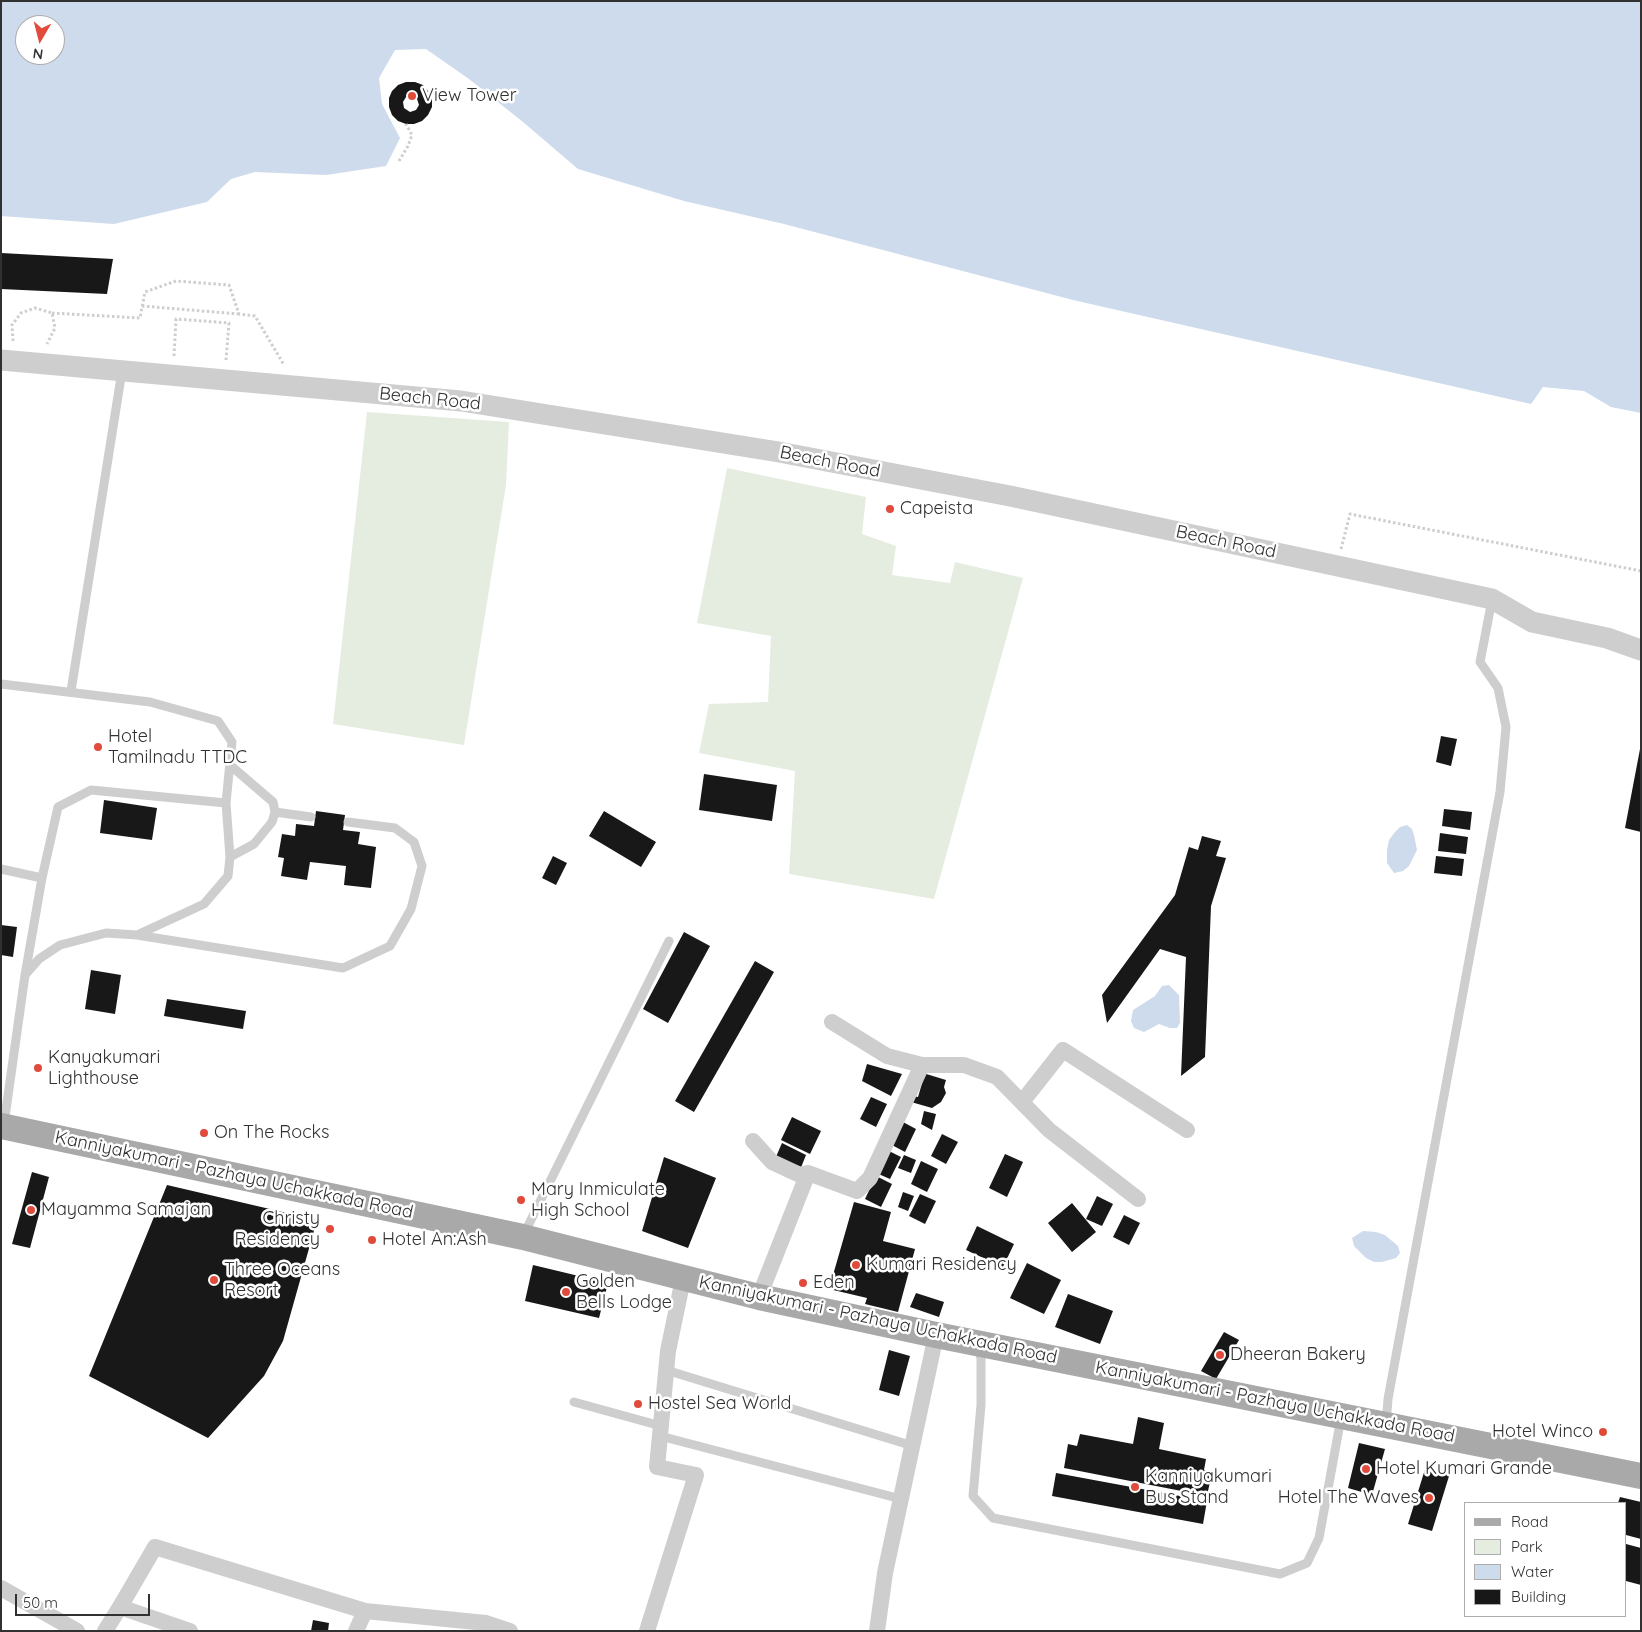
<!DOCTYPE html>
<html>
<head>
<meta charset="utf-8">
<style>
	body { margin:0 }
	#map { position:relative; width:1642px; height:1632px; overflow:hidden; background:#fff; font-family:Quicksand,sans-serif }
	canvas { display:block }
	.frame { position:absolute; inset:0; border:2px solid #313131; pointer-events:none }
	.legend { position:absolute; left:1464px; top:1502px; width:162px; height:115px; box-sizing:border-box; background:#fff; border:1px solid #adadad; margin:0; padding:6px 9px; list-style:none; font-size:15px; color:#313131 }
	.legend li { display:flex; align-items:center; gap:10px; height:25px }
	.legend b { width:25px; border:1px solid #adadad }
	.north { position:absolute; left:15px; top:15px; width:50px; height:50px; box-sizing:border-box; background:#fff; border:1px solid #adadad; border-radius:50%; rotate:188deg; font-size:14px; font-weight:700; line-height:20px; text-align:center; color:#313131 }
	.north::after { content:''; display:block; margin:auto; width:18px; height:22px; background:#e14b3b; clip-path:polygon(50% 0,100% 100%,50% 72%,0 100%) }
	.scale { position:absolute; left:15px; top:1594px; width:135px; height:22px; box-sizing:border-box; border:2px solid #313131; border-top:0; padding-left:6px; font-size:15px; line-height:18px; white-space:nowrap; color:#313131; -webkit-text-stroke:4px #fff; paint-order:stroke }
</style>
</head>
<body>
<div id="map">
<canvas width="1642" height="1632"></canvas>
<div class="frame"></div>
<ul class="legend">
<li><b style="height:6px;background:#a9a9a9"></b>Road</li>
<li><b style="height:14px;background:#e5ede0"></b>Park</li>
<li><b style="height:14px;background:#cddbec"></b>Water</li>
<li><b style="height:14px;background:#181818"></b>Building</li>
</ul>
<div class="north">N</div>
<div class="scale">50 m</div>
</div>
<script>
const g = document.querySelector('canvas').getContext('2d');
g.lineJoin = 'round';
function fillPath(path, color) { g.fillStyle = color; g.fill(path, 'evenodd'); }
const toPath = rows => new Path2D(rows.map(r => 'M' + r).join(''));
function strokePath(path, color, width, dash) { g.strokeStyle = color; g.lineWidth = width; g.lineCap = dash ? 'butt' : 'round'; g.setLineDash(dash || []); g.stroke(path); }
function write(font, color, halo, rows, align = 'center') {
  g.font = font + ' Quicksand,sans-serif'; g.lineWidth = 5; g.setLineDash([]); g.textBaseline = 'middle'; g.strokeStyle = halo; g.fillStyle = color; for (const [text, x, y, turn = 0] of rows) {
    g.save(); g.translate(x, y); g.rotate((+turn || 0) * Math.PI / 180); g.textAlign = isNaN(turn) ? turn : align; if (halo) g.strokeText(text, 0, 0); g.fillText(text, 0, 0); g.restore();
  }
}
fillPath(toPath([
	[367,412,509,422,506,485,464,745,333,724],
	[727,468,866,497,862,534,896,546,892,575,950,583,955,562,1023,578,934,899,789,874,795,771,699,753,709,704,768,702,771,636,697,623]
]), '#e5ede0');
fillPath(toPath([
	[1,1,1641,1,1641,413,1611,407,1584,391,1543,387,1531,404,1073,300,784,224,684,201,578,169,523,122,469,79,426,49,395,50,379,78,382,104,400,138,386,166,326,175,255,172,231,179,207,202,114,224,1,216],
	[25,25,55,25,55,55,25,55],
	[1407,825,1412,829,1414,835,1417,850,1409,866,1403,871,1394,873,1387,863,1387,850,1389,840,1395,832,1400,827],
	[1169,985,1179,995,1180,1023,1177,1028,1170,1028,1159,1024,1144,1032,1134,1028,1131,1021,1133,1010,1155,996,1162,986],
	[1363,1231,1376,1232,1385,1235,1398,1246,1400,1253,1396,1258,1382,1262,1374,1262,1366,1258,1354,1246,1352,1238]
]), '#cddbec');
fillPath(toPath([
	[406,82,415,82,423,85,428,91,432,99,432,107,428,115,422,121,414,124,406,124,398,121,392,115,389,107,389,98,392,91,398,85],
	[412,95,417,99,419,105,416,110,410,112,404,108,403,102,406,97],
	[1,253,113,259,107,294,1,289],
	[1441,736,1457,739,1451,766,1436,762],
	[1640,749,1641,749,1641,832,1625,828],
	[704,774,777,785,772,821,699,810],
	[104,800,157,808,152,840,100,833],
	[1444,809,1472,812,1470,830,1442,826],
	[316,811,345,815,343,830,360,832,358,844,376,847,371,888,344,885,346,866,310,862,307,880,281,876,284,858,278,857,282,834,295,836,296,824,314,826],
	[604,811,656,842,641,867,589,836],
	[1440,833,1468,837,1466,854,1438,851],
	[1202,836,1221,841,1216,856,1226,858,1211,906,1205,1057,1181,1076,1186,957,1160,949,1107,1023,1102,995,1175,895,1189,847,1198,850],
	[553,856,567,863,556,885,542,878],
	[1436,856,1464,859,1462,876,1434,873],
	[1,925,17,927,13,957,1,955],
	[684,932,710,946,668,1023,643,1009],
	[755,961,774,972,694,1112,675,1101],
	[91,970,121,975,115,1014,85,1009],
	[167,999,246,1011,243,1029,164,1016],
	[867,1064,902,1074,891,1096,862,1081],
	[923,1073,946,1080,944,1087,946,1093,941,1102,932,1108,911,1102,913,1096,918,1097,923,1080],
	[871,1097,887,1104,876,1127,860,1119],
	[924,1111,936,1114,932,1130,921,1124],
	[792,1117,821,1131,810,1154,781,1140],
	[901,1121,916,1129,905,1152,890,1144],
	[942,1134,958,1142,946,1164,931,1156],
	[782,1143,806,1155,800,1170,775,1159],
	[885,1149,901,1157,890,1179,874,1172],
	[1005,1154,1023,1162,1007,1197,989,1188],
	[904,1155,916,1160,911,1173,898,1168],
	[664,1157,716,1178,688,1248,642,1231],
	[921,1161,938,1169,927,1192,911,1184],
	[32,1172,49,1177,30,1248,12,1244],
	[876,1176,892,1184,881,1207,865,1199],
	[167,1185,317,1220,283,1341,264,1376,208,1438,89,1376],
	[903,1192,914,1196,908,1211,898,1207],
	[920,1194,936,1201,925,1224,909,1216],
	[1097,1196,1113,1204,1102,1226,1086,1219],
	[854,1202,891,1212,883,1241,915,1249,898,1312,865,1304,867,1298,829,1289],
	[1072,1203,1096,1232,1072,1252,1048,1223],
	[1124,1215,1140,1223,1129,1245,1113,1237],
	[977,1226,1014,1244,1003,1267,966,1250],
	[1027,1263,1061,1280,1044,1314,1010,1298],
	[533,1265,608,1283,599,1318,525,1301],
	[916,1293,944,1302,939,1317,910,1307],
	[1068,1294,1113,1311,1100,1344,1055,1327],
	[1224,1332,1239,1340,1216,1379,1201,1371],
	[889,1350,910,1356,899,1396,879,1390],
	[1138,1417,1164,1423,1159,1449,1206,1459,1204,1470,1212,1472,1207,1496,1064,1468,1068,1444,1077,1446,1080,1434,1133,1444],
	[1359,1443,1385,1449,1372,1495,1348,1488],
	[1426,1466,1450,1473,1432,1531,1408,1524],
	[1056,1473,1207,1501,1203,1524,1052,1496],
	[1620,1497,1641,1502,1641,1539,1626,1535,1626,1503,1618,1503],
	[1626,1544,1641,1548,1641,1585,1626,1581],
	[313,1620,329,1623,328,1631,311,1631]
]), '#181818');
strokePath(toPath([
	[399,161,408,146,412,135,406,124],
	[142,306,239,314],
	[52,313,140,318,145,292,176,281,229,285,239,314,255,316,284,365],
	[13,341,12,325,21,313,35,308,52,313,55,328,47,344],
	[174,356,176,319,229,323,226,360],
	[1341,549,1350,514,1641,571]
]), '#cecece', 3, [2.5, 2.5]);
strokePath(toPath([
	[1,684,150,702,218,721,232,742,226,803,230,857,228,876,204,904,137,935],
	[71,691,122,371],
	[230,765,273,802,275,812],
	[230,857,254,844,272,822,275,812,311,817],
	[1,869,42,878],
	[25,975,39,959,60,945,106,933,137,935,343,968,390,946,411,909,422,866,414,842,395,828,348,822],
	[4,1124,25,975,42,878,58,807,91,790,226,803],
	[524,1234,669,941],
	[977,1346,981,1358,981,1405,973,1496,993,1518,1280,1574,1307,1563,1319,1538,1341,1418],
	[666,1370,913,1446],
	[574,1402,661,1426],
	[1386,1424,1388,1399,1500,792,1506,727,1498,688,1480,662,1492,600],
	[660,1436,901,1499]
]), '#cecece', 9);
strokePath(toPath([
	[832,1022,887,1056,922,1065,964,1065,997,1077,1049,1130,1138,1199],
	[1022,1102,1063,1050,1187,1130],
	[753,1141,772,1162,800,1175,808,1173],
	[759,1297,808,1173,857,1191,870,1178,922,1065],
	[1,1588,77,1631],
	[120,1607,155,1547,365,1611],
	[105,1631,120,1607,190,1631],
	[356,1631,365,1611,486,1623,510,1631],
	[647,1631,696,1475,657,1467,668,1351,683,1279],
	[877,1631,885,1573,936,1335]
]), '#cecece', 16);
strokePath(toPath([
	[1,360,461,401,779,452,1010,496,1492,599,1532,622,1607,638,1641,650]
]), '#cecece', 21);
strokePath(toPath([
	[1,1126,523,1237,759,1297,936,1335,1641,1476]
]), '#a9a9a9', 26);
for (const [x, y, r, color] of [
	[412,96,5,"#e14b3b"],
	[890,509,5,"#e14b3b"],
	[98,747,5,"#e14b3b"],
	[38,1068,5,"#e14b3b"],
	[204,1133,5,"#e14b3b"],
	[521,1200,5,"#e14b3b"],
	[31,1210,5,"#e14b3b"],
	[330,1229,5,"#e14b3b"],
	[372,1240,5,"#e14b3b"],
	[856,1265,5,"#e14b3b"],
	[214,1280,5,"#e14b3b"],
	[803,1283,5,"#e14b3b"],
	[566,1292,5,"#e14b3b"],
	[1220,1355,5,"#e14b3b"],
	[638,1404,5,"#e14b3b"],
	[1603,1432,5,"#e14b3b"],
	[1366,1469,5,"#e14b3b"],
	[1135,1487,5,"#e14b3b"],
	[1429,1498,5,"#e14b3b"]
]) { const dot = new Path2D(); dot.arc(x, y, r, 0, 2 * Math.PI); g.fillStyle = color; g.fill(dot); strokePath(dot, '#fff', 2); }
write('18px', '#313131', '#fff', [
	["View Tower",422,96],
	["Capeista",900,509],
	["Hotel",108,737],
	["Tamilnadu TTDC",108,758],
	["Kanyakumari",48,1058],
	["Lighthouse",48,1079],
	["On The Rocks",214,1133],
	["Mary Inmiculate",531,1190],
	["High School",531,1211],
	["Mayamma Samajan",41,1210],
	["Christy",320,1219,"right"],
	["Residency",320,1240,"right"],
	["Hotel An:Ash",382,1240],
	["Kumari Residency",866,1265],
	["Three Oceans",224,1270],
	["Resort",224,1291],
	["Golden",576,1282],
	["Bells Lodge",576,1303],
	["Eden",813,1283],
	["Dheeran Bakery",1230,1355],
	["Hostel Sea World",648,1404],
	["Hotel Winco",1593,1432,"right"],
	["Hotel Kumari Grande",1376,1469],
	["Kanniyakumari",1145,1477],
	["Bus Stand",1145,1498],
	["Hotel The Waves",1419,1498,"right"]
], 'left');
write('18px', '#313131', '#fff', [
	["Beach Road",430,399,6],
	["Beach Road",830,462,11],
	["Beach Road",1226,542,12],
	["Kanniyakumari - Pazhaya Uchakkada Road",234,1175,12],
	["Kanniyakumari - Pazhaya Uchakkada Road",878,1320,12],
	["Kanniyakumari - Pazhaya Uchakkada Road",1275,1402,11]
]);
</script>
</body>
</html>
